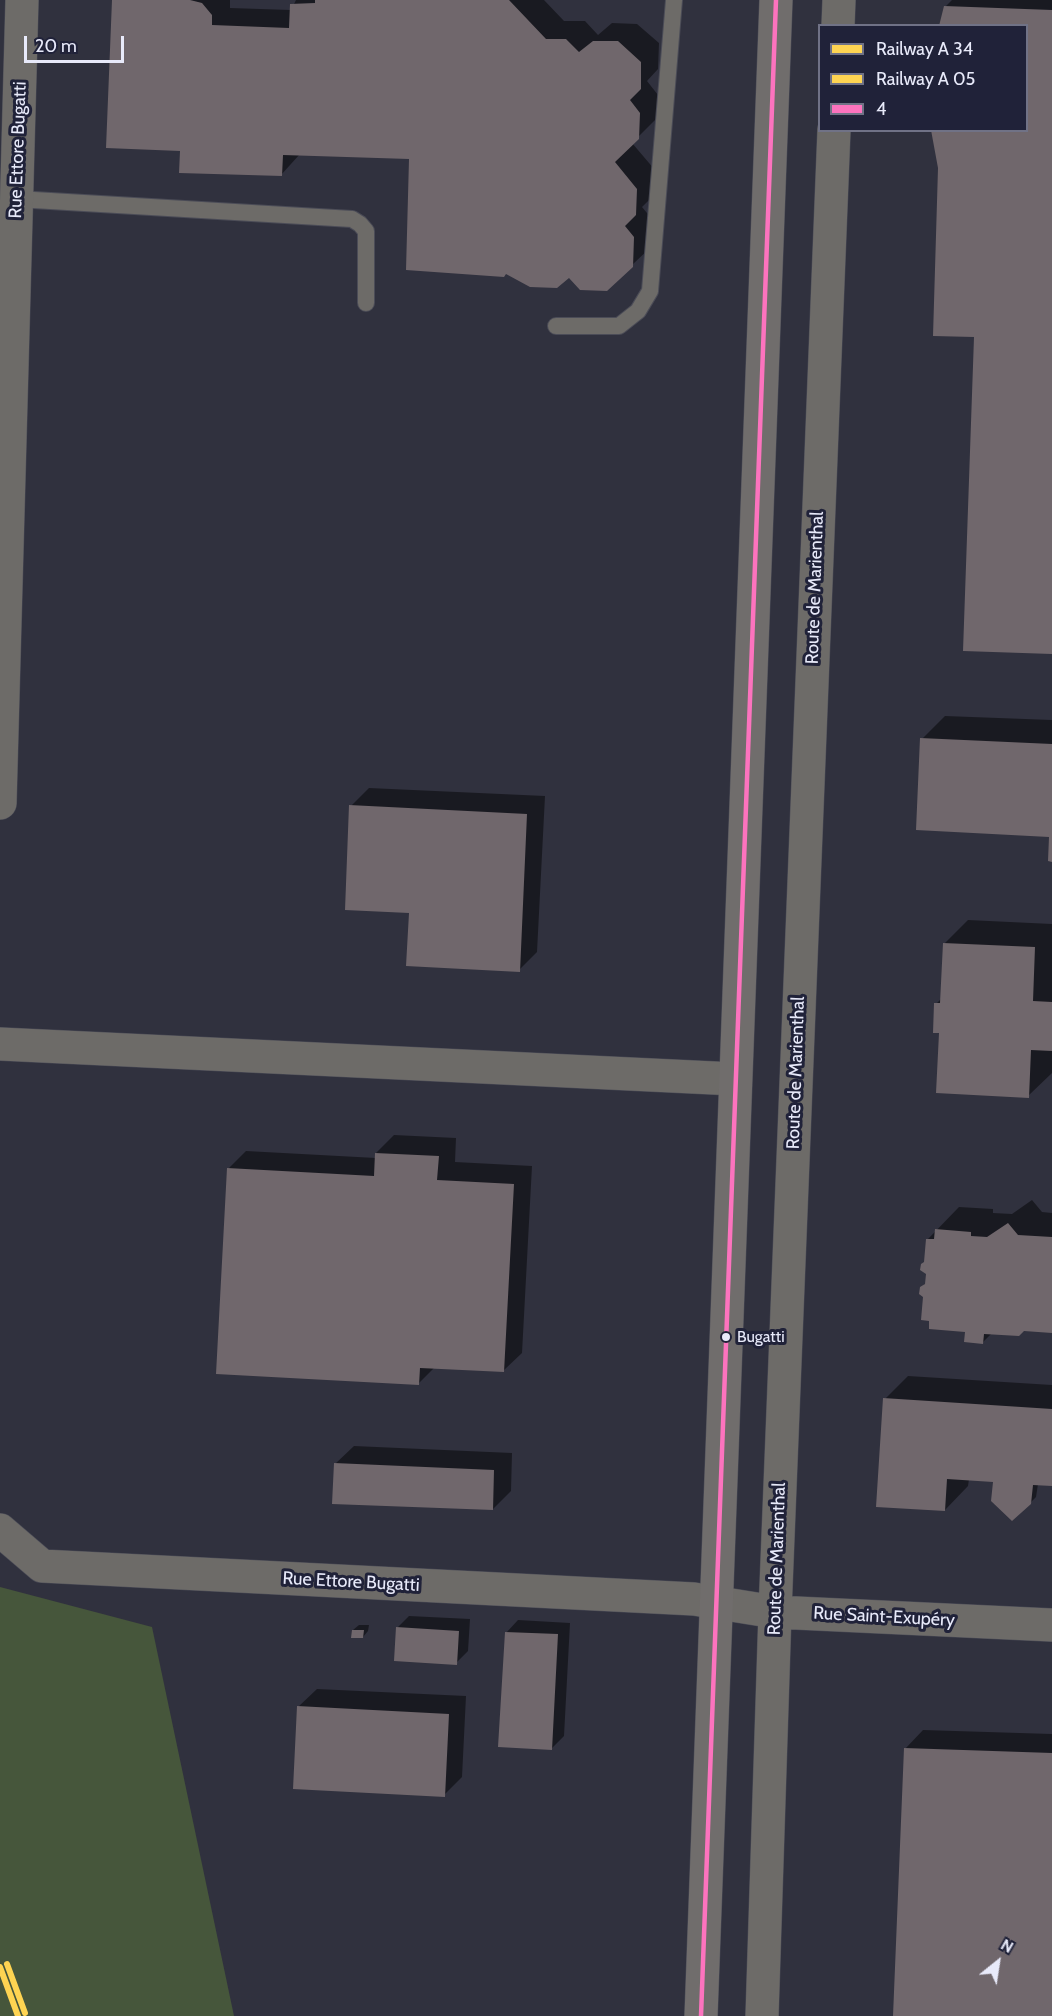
<!DOCTYPE html>
<html>
<head>
<meta charset="utf-8">
<style>
	body { margin:0 }
	#map { position:relative; width:1052px; height:2016px; overflow:hidden; background:#30313e; font-family:Cabin,sans-serif }
	canvas { display:block }
	.legend { position:absolute; left:818px; top:24px; width:210px; height:108px; box-sizing:border-box; background:#202239; border:2px solid #707286; margin:0; padding:8px 10px; list-style:none; font-size:18px; color:#e8eafa }
	.legend li { display:flex; align-items:center; gap:12px; height:30px }
	.legend b { width:30px; border:2px solid #707286 }
	.north { position:absolute; left:968px; top:1932px; width:60px; height:60px; -webkit-text-stroke:4px #202239; paint-order:stroke; rotate:30deg; font-size:16px; font-weight:700; line-height:24px; text-align:center; color:#e8eafa }
	.north::after { content:''; display:block; margin:auto; width:21px; height:27px; background:#e8eafa; clip-path:polygon(50% 0,100% 100%,50% 72%,0 100%) }
	.scale { position:absolute; left:24px; top:36px; width:100px; height:27px; box-sizing:border-box; border:3px solid #e8eafa; border-top:0; padding-left:8px; font-size:18px; line-height:21px; white-space:nowrap; color:#e8eafa; -webkit-text-stroke:4px #202239; paint-order:stroke }
</style>
</head>
<body>
<div id="map">
<canvas width="1052" height="2016"></canvas>
<ul class="legend">
<li><b style="height:8px;background:#fed452"></b>Railway A 34</li>
<li><b style="height:8px;background:#fed452"></b>Railway A 05</li>
<li><b style="height:8px;background:#fc73be"></b>4</li>
</ul>
<div class="north">N</div>
<div class="scale">20 m</div>
</div>
<script>
const g = document.querySelector('canvas').getContext('2d');
g.lineJoin = 'round';
function fillPath(path, color) { g.fillStyle = color; g.fill(path, 'evenodd'); }
const toPath = rows => new Path2D(rows.map(r => 'M' + r).join(''));
function strokePath(path, color, width, dash) { g.strokeStyle = color; g.lineWidth = width; g.lineCap = dash ? 'butt' : 'round'; g.setLineDash(dash || []); g.stroke(path); }
function write(font, color, halo, rows, align = 'center') {
  g.font = font + ' Cabin,sans-serif'; g.lineWidth = 6; g.setLineDash([]); g.textBaseline = 'middle'; g.strokeStyle = halo; g.fillStyle = color; for (const [text, x, y, turn = 0] of rows) {
    g.save(); g.translate(x, y); g.rotate((+turn || 0) * Math.PI / 180); g.textAlign = isNaN(turn) ? turn : align; if (halo) g.strokeText(text, 0, 0); g.fillText(text, 0, 0); g.restore();
  }
}
fillPath(toPath([
	[0,1587,152,1627,234,2016,0,2016]
]), '#46563b');
fillPath(toPath([
	[114,0,230,0,230,8,291,10,296,0,544,0,564,21,585,21,598,35,612,23,637,24,659,43,658,69,647,81,658,95,656,119,632,143,655,170,654,195,642,207,652,219,651,247,632,265,569,276,411,158,300,154,281,175,182,150],
	[952,0,1052,0,1052,653,1026,130,1026,26,945,7],
	[945,716,1052,720,1052,860,1051,835,922,739],
	[369,788,545,796,537,952,519,970,351,806],
	[968,920,1052,924,1052,1073,1028,1096,940,1032,936,1004,942,998,944,944],
	[394,1135,456,1138,455,1162,532,1166,522,1353,503,1371,435,1367,418,1384,228,1169,246,1151,376,1158,376,1153],
	[1032,1200,1042,1212,1052,1213,1052,1331,1024,1329,992,1333,983,1342,966,1330,931,1319,921,1288,927,1282,928,1239,959,1207,993,1209,993,1213,1012,1214],
	[908,1376,1052,1385,1052,1485,1038,1484,1036,1497,1030,1503,994,1481,969,1479,968,1486,945,1510,885,1399],
	[354,1446,512,1453,511,1491,493,1509,335,1464],
	[409,1616,470,1619,468,1651,456,1663,397,1628],
	[518,1620,570,1623,564,1736,552,1748,506,1633],
	[359,1625,369,1625,368,1631,363,1637,353,1630],
	[317,1689,466,1696,462,1777,444,1795,298,1707],
	[923,1730,1052,1734,1052,2016,895,2016,905,1749]
]), '#0007');
fillPath(toPath([
	[112,0,190,0,202,3,212,15,212,25,289,28,290,4,315,3,315,0,509,0,546,39,566,39,579,52,593,41,618,41,641,62,641,89,630,100,640,113,639,139,615,162,637,189,636,215,625,226,634,237,633,267,607,291,580,290,569,278,557,288,530,287,506,274,504,277,406,270,409,159,283,155,282,176,179,173,180,151,106,148],
	[944,6,1052,10,1052,654,963,651,974,337,933,336,938,168,931,130,1026,130,1026,26,939,26],
	[920,738,1052,744,1052,862,1048,861,1049,837,916,830],
	[349,805,527,814,520,972,406,966,409,913,345,910],
	[943,943,1035,947,1033,1001,1052,1002,1052,1051,1031,1050,1029,1098,936,1093,939,1033,933,1033,934,1003,940,1003],
	[375,1153,439,1156,437,1180,514,1184,504,1372,420,1368,419,1385,216,1374,227,1168,374,1176],
	[1008,1223,1018,1235,1052,1237,1052,1333,1024,1331,1019,1336,984,1334,983,1344,964,1342,965,1332,929,1329,929,1321,921,1320,923,1297,919,1294,920,1287,925,1284,926,1274,920,1270,921,1264,924,1262,926,1239,934,1239,935,1229,971,1232,971,1236,987,1237],
	[883,1398,1052,1409,1052,1486,1033,1485,1031,1504,1012,1521,991,1501,993,1482,947,1479,945,1511,876,1507],
	[334,1463,494,1470,493,1510,332,1504],
	[396,1627,459,1631,457,1665,394,1661],
	[352,1630,364,1630,363,1638,351,1638],
	[505,1632,558,1634,552,1750,498,1747],
	[297,1706,449,1714,445,1797,293,1789],
	[904,1748,1052,1753,1052,2016,893,2016]
]), '#70676c');
const lane = toPath([
	[17,199,352,219,360,224,366,231,366,303],
	[556,326,619,326,638,311,650,291,674,0]
]);
const street = toPath([
	[838,26,839,0],
	[0,803,22,0],
	[0,1044,735,1079],
	[0,1530,42,1566,694,1599,775,1612,1052,1625],
	[762,2016,775,1612,834,130]
]);
const secondary = toPath([
	[701,2016,776,0]
]);
strokePath(lane, '#4b4c57', 18);
strokePath(street, '#4b4c57', 34);
strokePath(secondary, '#4b4c57', 34);
strokePath(lane, '#6d6b68', 16);
strokePath(street, '#6d6b68', 33);
strokePath(secondary, '#706d6c', 33);
strokePath(toPath([
	[701,2016,776,0]
]), '#fc73be', 4.5);
strokePath(toPath([
	[0,1967,18,2016]
]), '#fed452', 6);
strokePath(toPath([
	[7,1964,25,2013]
]), '#fed452', 6);
for (const [x, y, r, color] of [
	[726,1337,5,"#e8eafa"]
]) { const dot = new Path2D(); dot.arc(x, y, r, 0, 2 * Math.PI); g.fillStyle = color; g.fill(dot); strokePath(dot, '#202239', 2); }
write('16px', '#e8eafa', '#202239', [
	["Bugatti",737,1337]
], 'left');
write('18px', '#e8eafa', '#202239', [
	["Rue Ettore Bugatti",18,150,-88],
	["Route de Marienthal",815,588,-88],
	["Route de Marienthal",796,1073,-88],
	["Route de Marienthal",777,1559,-88],
	["Rue Ettore Bugatti",351,1582,3],
	["Rue Saint-Exupéry",884,1617,3]
]);
</script>
</body>
</html>
